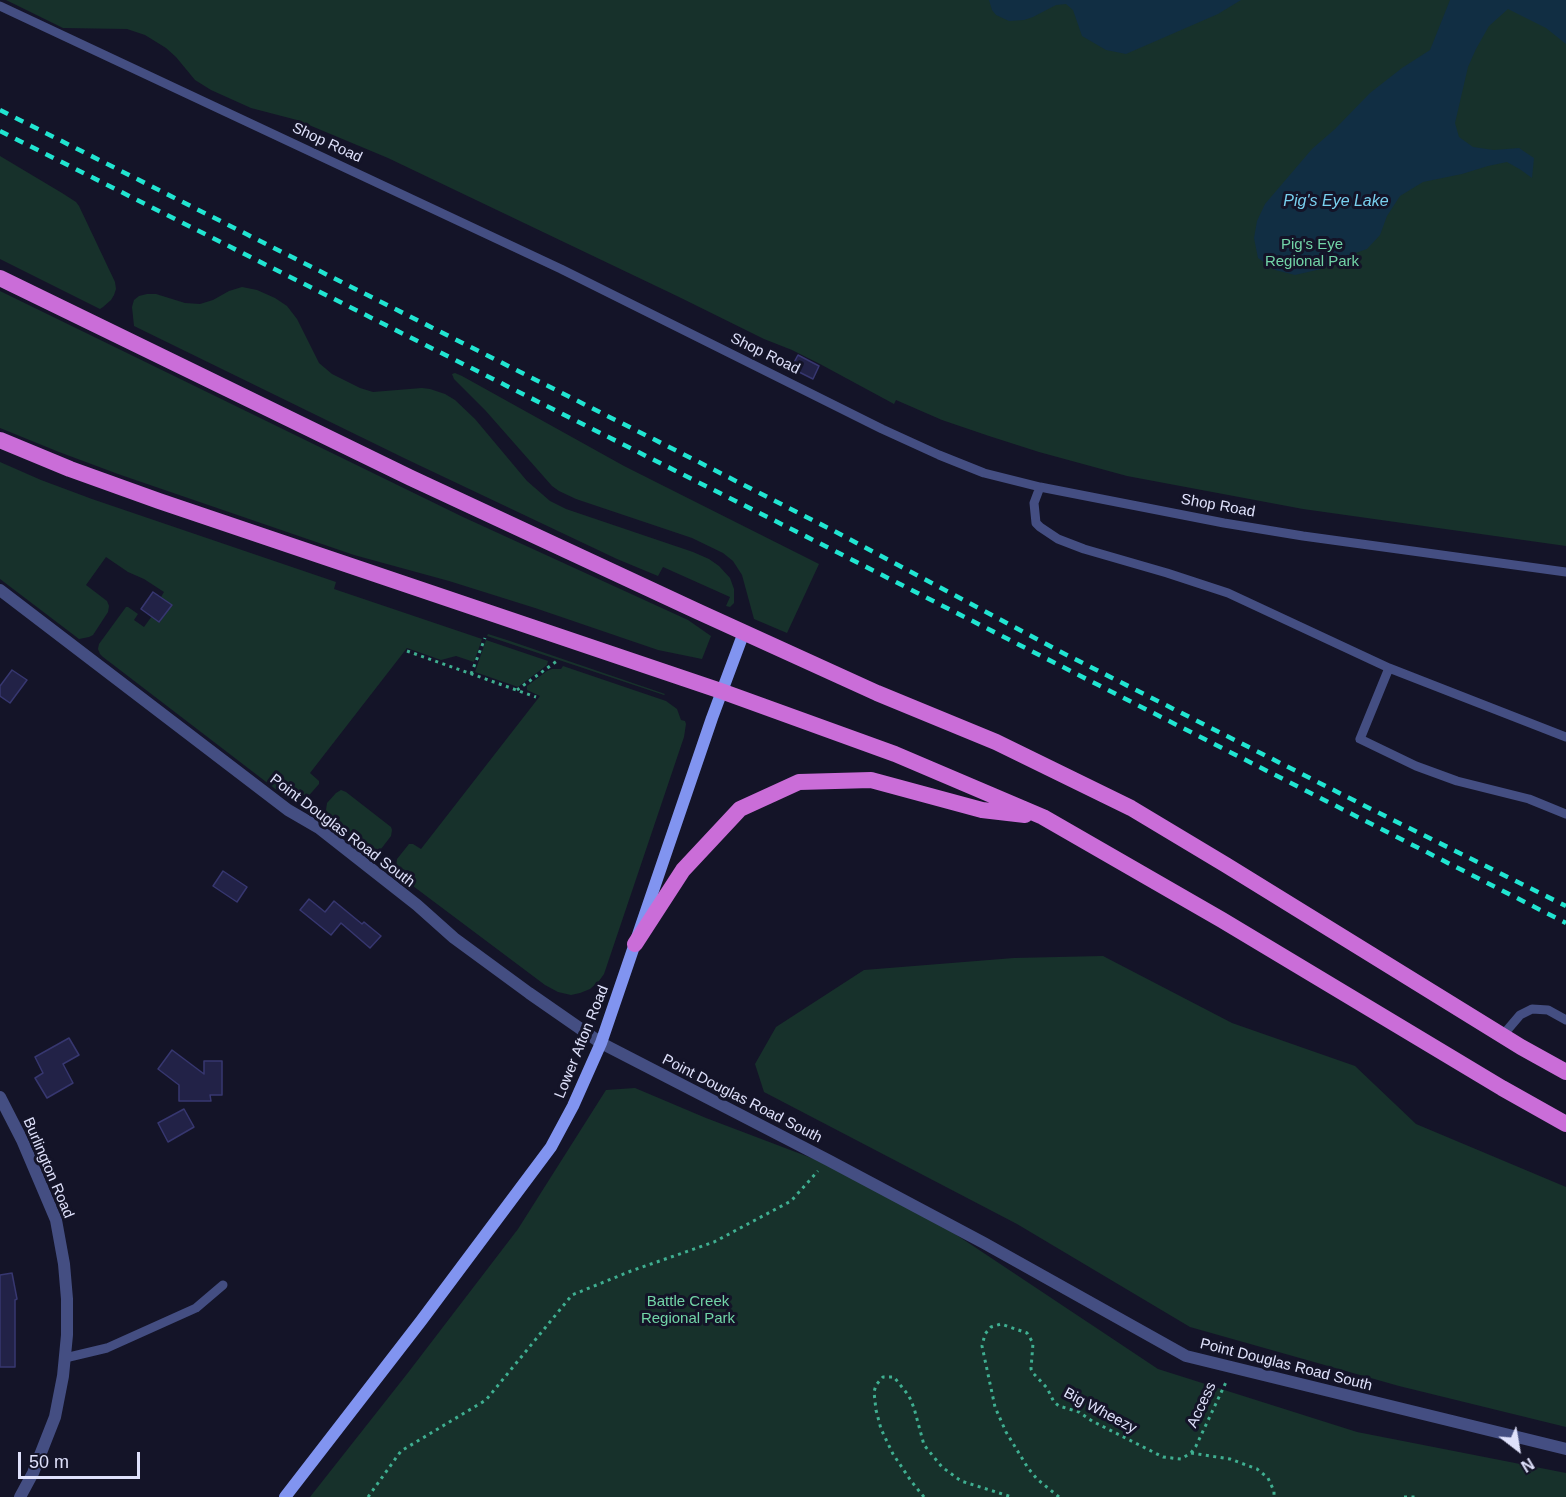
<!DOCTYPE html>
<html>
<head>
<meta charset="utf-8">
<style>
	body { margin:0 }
	#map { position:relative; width:1566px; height:1497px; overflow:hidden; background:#141428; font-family:Arial,sans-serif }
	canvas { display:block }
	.north { position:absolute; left:1488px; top:1419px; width:60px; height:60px; -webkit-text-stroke:4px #141428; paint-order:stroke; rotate:149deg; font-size:16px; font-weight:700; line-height:24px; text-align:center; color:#dfe1fb }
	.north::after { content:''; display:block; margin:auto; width:21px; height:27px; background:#dfe1fb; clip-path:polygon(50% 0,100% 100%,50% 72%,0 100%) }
	.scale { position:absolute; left:18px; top:1452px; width:122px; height:27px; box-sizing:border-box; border:3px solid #dfe1fb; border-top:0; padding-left:8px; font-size:18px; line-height:21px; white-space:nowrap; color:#dfe1fb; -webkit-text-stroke:4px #141428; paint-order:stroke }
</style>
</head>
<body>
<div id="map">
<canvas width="1566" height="1497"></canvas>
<div class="north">N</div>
<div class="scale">50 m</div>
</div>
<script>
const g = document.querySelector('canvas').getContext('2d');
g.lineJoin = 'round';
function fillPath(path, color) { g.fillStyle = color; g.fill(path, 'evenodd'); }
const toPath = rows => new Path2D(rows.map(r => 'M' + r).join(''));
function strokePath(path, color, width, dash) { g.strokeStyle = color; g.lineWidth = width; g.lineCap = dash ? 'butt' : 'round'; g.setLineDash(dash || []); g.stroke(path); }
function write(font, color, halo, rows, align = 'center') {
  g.font = font + ' Arial,sans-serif'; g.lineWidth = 6; g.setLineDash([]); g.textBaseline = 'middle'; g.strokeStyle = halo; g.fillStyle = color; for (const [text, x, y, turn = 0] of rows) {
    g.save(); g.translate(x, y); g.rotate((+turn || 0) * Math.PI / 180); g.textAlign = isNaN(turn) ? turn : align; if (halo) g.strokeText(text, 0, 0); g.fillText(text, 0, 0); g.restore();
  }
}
fillPath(toPath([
	[6,0,1566,0,1566,546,1303,509,1127,476,1039,452,989,436,942,420,896,400,894,404,820,364,792,350,764,339,679,297,388,158,297,120,251,108,211,90,195,80,176,57,166,48,145,35,127,29,63,28],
	[0,156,62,193,76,202,79,206,115,282,116,289,114,295,111,300,103,307,100,309,0,259],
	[242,287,257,290,275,298,287,306,297,319,319,363,332,374,360,388,373,392,422,388,430,389,445,394,455,400,475,419,527,481,550,501,566,509,693,552,709,559,719,566,730,578,734,589,734,603,730,607,726,606,730,597,663,567,658,576,617,559,406,459,134,326,132,307,134,300,139,296,147,294,156,294,185,303,200,304,213,300,229,291],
	[0,291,463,517,688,620,711,636,702,659,658,650,535,608,449,581,354,555,118,474,59,452,0,428],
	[455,373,462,376,624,466,819,564,787,633,754,619,742,575,733,561,723,553,692,538,576,499,559,491,552,486,485,410,454,379,452,374],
	[0,462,41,480,92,499,336,582,334,589,482,639,474,662,456,656,441,660,407,648,310,773,319,781,319,784,305,800,300,802,291,801,103,657,100,654,98,649,99,644,126,607,128,607,138,614,134,620,144,627,152,616,160,622,171,605,161,597,164,592,144,579,128,572,106,557,86,585,107,601,109,606,108,612,93,635,89,637,79,639,0,579],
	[488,634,510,641,665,694,664,695,487,636],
	[486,640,548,661,547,665,518,687,475,672],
	[563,666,666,701,677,709,681,720,685,721,686,724,684,737,604,974,599,981,590,989,580,993,571,995,558,992,545,985,409,883,399,875,396,867,397,859,409,844,413,844,421,849,540,696,527,690,527,686,547,671,552,669,561,669],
	[341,790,346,792,391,827,392,830,391,836,381,849,373,851,365,848,329,818,326,810,327,803,336,793],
	[1103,956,1232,1023,1355,1066,1416,1124,1566,1187,1566,1427,1399,1386,1190,1327,1017,1224,764,1092,755,1064,776,1027,864,970,1014,958],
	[635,1088,706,1118,880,1184,1158,1369,1357,1432,1566,1473,1566,1497,310,1497,407,1374,518,1229,606,1090]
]), '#17312b');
fillPath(toPath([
	[989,0,1241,0,1218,14,1126,54,1106,50,1082,36,1073,10,1066,4,1056,5,1033,17,1024,20,1009,21,996,15,992,10],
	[1450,0,1566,0,1566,44,1546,28,1508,9,1489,26,1476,49,1468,67,1455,123,1459,137,1473,147,1494,150,1519,148,1534,158,1532,178,1521,170,1507,162,1488,166,1462,174,1423,182,1400,196,1387,216,1380,235,1367,249,1344,257,1321,269,1295,275,1275,270,1258,258,1254,238,1257,221,1265,204,1312,149,1335,129,1370,93,1402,68,1430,50]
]), '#112e43');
const building = toPath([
	[798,355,819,366,813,379,791,368,798,355],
	[153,592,172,605,159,622,141,609,153,592],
	[12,670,27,680,10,703,0,696,0,686,12,670],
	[223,871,247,887,237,902,213,886,223,871],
	[309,899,325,912,334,901,362,924,364,922,381,936,370,948,341,923,331,935,300,910,309,899],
	[69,1038,79,1055,63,1064,73,1083,47,1098,35,1078,43,1073,35,1057,69,1038],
	[172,1050,204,1074,204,1061,222,1061,222,1095,210,1095,211,1101,179,1101,179,1085,158,1069,172,1050],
	[184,1109,194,1127,168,1142,158,1123,184,1109],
	[12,1273,17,1299,15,1300,15,1367,0,1367,0,1275,12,1273]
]);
fillPath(building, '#222247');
strokePath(building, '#373770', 1.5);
strokePath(toPath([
	[407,651,536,697],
	[471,674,485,638],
	[517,690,557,661],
	[1191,1453,1230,1459,1257,1469,1268,1478,1274,1491,1274,1497],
	[368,1497,401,1451,486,1400,572,1295,631,1271,714,1242,791,1201,818,1171],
	[924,1497,911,1481,893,1454,881,1429,876,1410,874,1392,876,1385,883,1377,894,1377,909,1396,914,1408,924,1445,942,1467,961,1481,1012,1497],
	[1059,1497,1037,1479,1028,1468,1006,1432,995,1407,982,1346,985,1334,991,1327,1001,1324,1027,1333,1033,1343,1031,1369,1033,1373,1047,1388,1054,1402,1059,1406,1079,1412,1092,1421,1163,1457,1181,1459,1191,1453,1196,1446,1227,1380],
	[1404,1497,1418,1497]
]), '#3faf91', 3, [3, 4.5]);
strokePath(toPath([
	[0,6,561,269,882,429,939,455,984,473,1040,487,1224,523,1303,536,1566,572],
	[1040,487,1034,503,1036,523,1040,527,1058,539,1084,549,1167,573,1228,593,1389,668,1566,737],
	[1389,668,1360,739,1416,766,1457,781,1529,799,1566,814],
	[1503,1035,1520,1015,1532,1009,1548,1010,1566,1020],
	[65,1358,107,1348,196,1308,223,1285]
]), '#444e82', 9);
strokePath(toPath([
	[601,1043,828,1160,984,1243,1186,1356,1566,1449],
	[0,1097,22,1140,56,1220,64,1264,67,1299,67,1335,63,1376,55,1417,33,1473,20,1497]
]), '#444e82', 12);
strokePath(toPath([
	[0,590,288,810,319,828,417,905,454,938,529,993,601,1043]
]), '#444e82', 12);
strokePath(toPath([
	[285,1497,421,1321,551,1147,573,1106,601,1043,712,718,744,632]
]), '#8194f0', 12);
strokePath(toPath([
	[0,278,411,478,699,612,877,693,996,742,1131,808,1226,865,1521,1047,1566,1072],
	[0,440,70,469,159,501,721,691,895,754,1043,817,1222,920,1502,1088,1566,1124],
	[635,944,683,870,740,809,799,782,871,780,982,810,1025,815]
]), '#ca6dd8', 16);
strokePath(toPath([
	[0,110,679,452,834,531,1061,652,1371,809,1566,906],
	[0,131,827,547,1566,923]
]), '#21e5d1', 4.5, [9, 8]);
write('15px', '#dfe1fb', '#141428', [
	["Shop Road",327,143,25],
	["Shop Road",765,354,26],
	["Shop Road",1218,506,10],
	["Point Douglas Road South",342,831,37],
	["Lower Afton Road",582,1042,-68],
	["Point Douglas Road South",742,1099,27],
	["Burlington Road",48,1168,67],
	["Point Douglas Road South",1286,1365,14],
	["Access",1202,1405,-65],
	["Big Wheezy",1100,1411,28]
]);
write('15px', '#72d4a7', '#141428', [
	["Pig's Eye",1312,245],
	["Regional Park",1312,262],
	["Battle Creek",688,1302],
	["Regional Park",688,1319]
]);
write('italic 16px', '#79d0ef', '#141428', [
	["Pig's Eye Lake",1336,202]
]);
</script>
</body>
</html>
